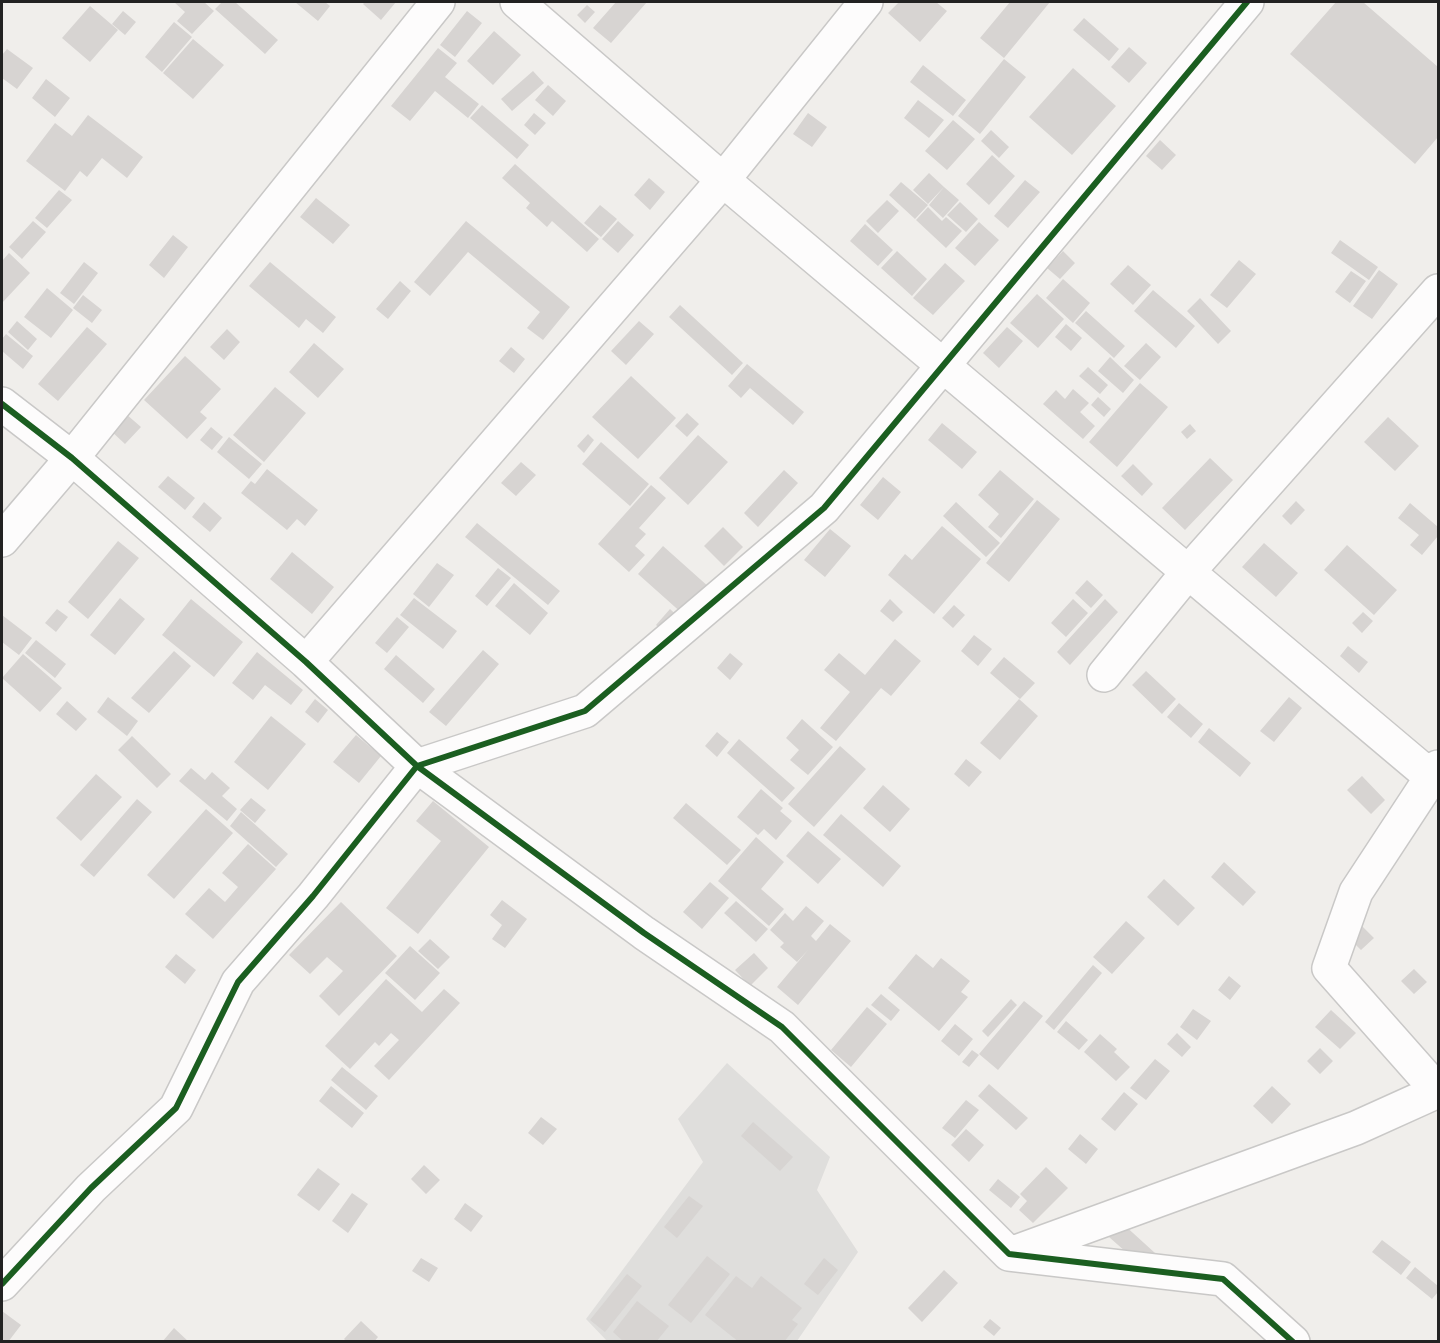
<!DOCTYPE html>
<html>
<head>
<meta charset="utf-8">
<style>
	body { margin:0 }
	#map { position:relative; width:1440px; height:1343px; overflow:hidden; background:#f0eeeb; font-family:Karla,sans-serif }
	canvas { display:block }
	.frame { position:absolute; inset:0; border:3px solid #222; pointer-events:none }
</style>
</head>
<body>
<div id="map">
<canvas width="1440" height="1343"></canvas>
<div class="frame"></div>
</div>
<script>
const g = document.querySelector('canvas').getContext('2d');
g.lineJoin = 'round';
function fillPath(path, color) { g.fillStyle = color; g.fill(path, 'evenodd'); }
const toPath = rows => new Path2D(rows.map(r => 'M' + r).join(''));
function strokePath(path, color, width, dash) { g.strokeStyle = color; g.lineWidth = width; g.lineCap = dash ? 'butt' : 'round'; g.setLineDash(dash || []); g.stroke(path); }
fillPath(toPath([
	[727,1063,830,1157,817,1190,858,1252,797,1341,607,1341,586,1319,703,1162,678,1119]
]), '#dfdedc');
fillPath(toPath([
	[174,2,204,2,214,11,192,34,177,21,185,12],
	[222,2,235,2,278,40,265,54,215,9],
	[295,2,325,2,330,6,318,21],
	[365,2,396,2,381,20,363,4],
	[616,2,647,2,611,43,593,28],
	[899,2,936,2,947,11,920,42,888,13],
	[1010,2,1050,2,1004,58,980,38],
	[1336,2,1363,2,1438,67,1438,137,1415,164,1290,54],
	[587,5,595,12,585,23,577,15],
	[90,6,118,30,90,62,62,38],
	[123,11,136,22,125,35,112,24],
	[467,11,482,23,455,57,440,45],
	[1084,18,1119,49,1109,61,1073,30],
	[174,22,192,37,162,72,145,57],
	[494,31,521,55,493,85,467,61],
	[193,39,224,65,193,99,163,73],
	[1129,47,1147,63,1129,83,1111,67],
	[438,48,457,63,445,77,479,104,468,118,435,91,410,121,391,106],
	[7,49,33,68,17,89,2,78,2,55],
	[1004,59,1026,77,980,134,958,116],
	[923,65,966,100,953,116,910,82],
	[1073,68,1116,106,1072,155,1029,117],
	[533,71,544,83,512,111,501,99],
	[46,79,70,98,55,117,32,98],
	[548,85,566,101,553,116,535,100],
	[918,100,944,120,929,138,904,118],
	[482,105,529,145,517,159,470,118],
	[534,113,546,123,535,135,524,125],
	[808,113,827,127,812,147,793,134],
	[88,115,143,157,127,178,102,158,87,177,80,171,65,191,26,161,55,123,72,136],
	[953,120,975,139,947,170,925,151],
	[991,130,1009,147,999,158,981,141],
	[1160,140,1176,155,1162,170,1146,156],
	[992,155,1015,176,989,205,966,184],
	[515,164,599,239,587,252,552,221,547,227,526,208,530,203,502,178],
	[929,173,944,187,928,204,913,190],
	[649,178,665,192,650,210,634,195],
	[1025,180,1040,192,1008,228,994,216],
	[901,182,928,205,915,219,889,195],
	[944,187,959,200,943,218,929,205],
	[59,190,72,200,47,228,35,218],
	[316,198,350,225,333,244,300,217],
	[887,200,899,211,878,233,866,221],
	[960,202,978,219,966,232,947,215],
	[600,205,617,219,601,237,584,223],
	[928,207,942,221,946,217,962,231,946,248,916,220],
	[33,221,46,232,22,259,9,247],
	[466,221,570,307,543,340,527,328,540,312,468,252,430,296,414,282],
	[618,221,634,235,618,253,602,239],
	[979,222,999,240,975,266,955,248],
	[865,224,893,250,878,266,850,241],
	[173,235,188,247,164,278,149,265],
	[1340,240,1378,267,1369,280,1331,253],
	[897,251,927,279,912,296,881,268],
	[1063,251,1075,263,1060,279,1047,268],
	[9,253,30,273,2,303,2,261],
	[1239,260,1256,274,1227,308,1210,295],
	[84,262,98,273,74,304,60,293],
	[270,262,336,317,323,333,306,319,299,328,249,286],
	[945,263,965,281,933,315,913,298],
	[1128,265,1151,285,1133,305,1110,284],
	[1379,270,1398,284,1372,319,1353,306],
	[1351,271,1366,281,1350,303,1335,292],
	[1063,279,1090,303,1073,323,1046,298],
	[400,281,411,291,388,319,376,309],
	[47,288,73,310,51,338,24,317],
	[1153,290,1195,326,1176,348,1134,311],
	[1037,294,1064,319,1038,348,1010,323],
	[83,295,102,310,92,323,73,308],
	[1200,298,1231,331,1218,344,1187,311],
	[680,305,743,363,732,375,669,317],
	[1086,311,1125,346,1114,358,1075,323],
	[17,321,37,339,28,350,8,332],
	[639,321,654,334,626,365,611,351],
	[1066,324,1082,338,1071,351,1055,337],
	[87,327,107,344,58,401,38,384],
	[1007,327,1023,341,999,368,983,353],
	[227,329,240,342,224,360,210,347],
	[6,334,33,356,23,369,2,351,2,339],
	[314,343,344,369,318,398,289,372],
	[1146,343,1161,357,1140,380,1124,366],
	[511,347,525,359,514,373,499,361],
	[185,356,221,389,200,412,207,418,187,439,144,400],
	[1110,357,1134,380,1123,393,1098,371],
	[747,364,804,412,793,425,750,388,741,398,728,386],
	[1088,367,1108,385,1100,394,1079,376],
	[631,376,676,418,638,459,592,417],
	[1140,383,1168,407,1117,467,1089,442],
	[275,387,306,413,264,462,233,435],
	[1073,389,1089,403,1080,412,1095,426,1083,439,1043,404,1056,390,1065,399],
	[1098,397,1111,409,1104,417,1091,405],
	[687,413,699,424,687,437,675,426],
	[126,414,141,427,125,444,110,430],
	[1388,417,1419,446,1395,471,1364,442],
	[942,423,977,452,962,469,928,440],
	[1190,424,1196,431,1187,439,1181,432],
	[211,427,223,437,212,450,200,440],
	[588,434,594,440,584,453,577,446],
	[698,435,728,462,688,505,659,478],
	[229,437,262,464,249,479,217,452],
	[601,442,649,484,630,506,582,464],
	[1210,458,1233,480,1185,530,1162,508],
	[521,462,536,475,516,496,501,483],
	[1133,464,1153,484,1142,496,1121,476],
	[267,469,318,510,305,526,297,519,287,530,241,493,251,481,255,484],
	[784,470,798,483,758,527,744,513],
	[1000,470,1034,499,1001,538,988,527,999,514,978,495],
	[168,476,195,498,185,510,158,487],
	[883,477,901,492,878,520,860,505],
	[651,485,666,498,639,528,646,534,635,546,645,555,629,572,598,544],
	[1037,500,1060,519,1009,582,986,563],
	[1296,501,1305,510,1291,525,1282,516],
	[204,502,222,518,210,532,192,517],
	[956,502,1000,543,986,557,943,516],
	[1410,503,1438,527,1438,536,1422,555,1410,545,1419,535,1398,518],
	[477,523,560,591,548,605,465,537],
	[942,526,981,559,934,614,888,575,905,554,912,560],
	[723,527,743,547,724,566,704,546],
	[830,529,851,546,825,577,804,560],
	[118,541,139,558,88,619,68,602],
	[1264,543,1298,573,1276,597,1242,567],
	[1347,545,1397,590,1374,615,1324,570],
	[663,546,710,588,684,615,638,574],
	[292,552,334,587,312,614,270,579],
	[437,563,454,575,429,607,413,594],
	[498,568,511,578,487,606,475,596],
	[1087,580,1103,595,1091,608,1075,593],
	[514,583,548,613,530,635,495,606],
	[120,598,145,619,115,655,90,635],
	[414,598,457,631,443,649,400,615],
	[191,599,243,642,214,677,162,635],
	[890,599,903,612,893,622,880,611],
	[1073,599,1088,613,1066,637,1051,623],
	[1105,599,1118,612,1070,665,1057,652],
	[954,605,965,615,953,628,942,618],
	[57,609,68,617,56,632,45,623],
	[670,609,685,623,671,638,656,625],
	[1363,612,1373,621,1362,633,1352,623],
	[2,615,32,638,19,655,2,642],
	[397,617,409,627,387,653,375,643],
	[974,635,992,649,978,666,961,651],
	[895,639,921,661,891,696,881,688,836,741,820,728,850,692,824,670,839,653,865,675],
	[36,640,66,664,55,678,25,653],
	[1348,646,1368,662,1359,673,1340,656],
	[483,650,499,664,446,726,429,712],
	[174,651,191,666,149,713,131,698],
	[257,652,303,690,291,705,265,685,253,700,232,683],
	[730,653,743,664,730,680,717,668],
	[23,654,62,688,40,712,2,678],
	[396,655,435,689,423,703,384,669],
	[1004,657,1035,683,1020,699,990,673],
	[1146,671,1176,699,1162,714,1132,685],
	[108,697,138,721,127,736,97,712],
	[1289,697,1302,708,1274,742,1260,731],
	[315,699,328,710,318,723,305,712],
	[1019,699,1038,716,1000,760,980,743],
	[67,701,87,719,76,731,56,714],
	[1179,703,1203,724,1191,738,1167,717],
	[271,716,306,744,268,790,234,762],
	[802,719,833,747,808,775,790,760,799,750,786,738],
	[1209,728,1251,763,1240,777,1198,742],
	[717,732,729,742,717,757,705,746],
	[356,735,381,756,359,783,333,762],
	[132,736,171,774,157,788,118,750],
	[739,739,795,788,782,802,727,753],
	[840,746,866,769,814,827,788,804],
	[966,759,982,772,969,787,954,774],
	[191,768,205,780,212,772,230,788,222,796,237,809,227,821,179,781],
	[96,774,122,797,81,841,56,818],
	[1362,776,1385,800,1371,814,1347,790],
	[883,785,910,809,890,832,863,808],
	[761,789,783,808,780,811,792,821,776,840,764,829,758,835,737,817],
	[251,798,266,810,255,823,240,810],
	[137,799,152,812,94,877,80,865],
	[433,801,489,847,418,934,386,908,441,841,416,821],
	[686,803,741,850,727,865,673,818],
	[206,809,233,833,174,899,147,875],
	[241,812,288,854,276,867,230,826],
	[841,814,901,866,883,887,823,835],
	[808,831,841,859,818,884,786,856],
	[756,837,784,862,761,889,784,909,769,926,718,881],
	[248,844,276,869,213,939,185,914,209,888,225,902,238,887,222,873],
	[1224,862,1256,892,1243,906,1211,877],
	[1164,879,1195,908,1178,926,1147,897],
	[710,882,729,898,702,929,683,912],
	[502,900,527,919,505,948,492,939,502,925,490,915],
	[736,901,768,929,756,942,724,913],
	[341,902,397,956,339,1016,319,996,343,971,327,957,310,974,289,955],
	[806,906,824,921,811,936,816,941,830,924,851,941,798,1005,777,987,808,950,797,962,780,947,784,943,770,930,785,913,793,921],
	[1126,921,1145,938,1112,974,1093,957],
	[1361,925,1374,938,1361,950,1348,937],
	[430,939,450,957,438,969,418,951],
	[410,946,440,973,415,1000,385,973],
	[754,953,768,968,750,986,735,970],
	[176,954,196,970,185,984,165,967],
	[916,954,933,968,941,958,970,981,961,992,968,997,939,1031,888,988],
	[1093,965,1102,973,1054,1030,1045,1022],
	[1414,969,1427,982,1414,994,1401,981],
	[1229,976,1241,986,1230,1000,1218,990],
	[386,979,422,1012,444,989,460,1003,389,1080,374,1066,399,1040,391,1033,379,1046,375,1042,350,1069,325,1046],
	[881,994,900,1010,891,1021,871,1005],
	[1011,999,1017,1005,988,1037,982,1031],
	[1024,1001,1043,1016,998,1070,979,1054],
	[867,1007,887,1024,851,1067,831,1050],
	[1193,1009,1211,1021,1197,1040,1180,1027],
	[1331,1010,1356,1033,1340,1049,1315,1027],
	[1066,1021,1088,1040,1079,1050,1057,1032],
	[955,1024,973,1039,959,1056,941,1041],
	[1177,1033,1191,1047,1182,1057,1167,1044],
	[1100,1034,1117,1049,1114,1052,1130,1067,1116,1081,1084,1052],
	[1320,1048,1333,1061,1320,1074,1307,1061],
	[972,1050,979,1055,969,1067,962,1062],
	[1155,1059,1170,1071,1146,1100,1130,1088],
	[342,1067,378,1096,366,1110,331,1080],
	[989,1084,1028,1118,1016,1130,978,1096],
	[331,1086,364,1113,352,1128,319,1101],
	[1272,1086,1291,1104,1272,1124,1253,1106],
	[1124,1092,1138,1104,1115,1131,1101,1119],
	[966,1100,979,1110,955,1138,942,1128],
	[541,1117,557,1129,543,1145,528,1133],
	[753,1122,793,1157,780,1171,741,1136],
	[966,1129,984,1145,969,1162,951,1145],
	[1080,1134,1098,1149,1086,1164,1068,1149],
	[424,1165,440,1180,426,1194,411,1179],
	[1046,1167,1068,1188,1033,1223,1019,1210,1027,1201,1020,1194],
	[318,1168,340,1184,319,1211,297,1195],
	[998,1179,1020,1197,1011,1208,989,1190],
	[352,1193,368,1204,348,1233,332,1221],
	[689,1196,703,1206,677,1238,664,1227],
	[465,1203,483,1216,471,1232,454,1219],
	[1122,1223,1155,1253,1143,1267,1109,1237],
	[1382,1240,1411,1262,1401,1275,1372,1252],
	[707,1256,730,1274,691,1323,668,1305],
	[421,1258,438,1268,429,1282,412,1271],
	[824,1258,838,1270,818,1295,804,1284],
	[1415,1267,1438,1286,1438,1292,1432,1299,1406,1278],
	[944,1270,958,1283,922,1322,908,1308],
	[627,1274,642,1286,605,1332,590,1320],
	[736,1276,752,1288,761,1276,802,1308,792,1320,798,1324,784,1342,739,1342,705,1315],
	[637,1301,669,1326,656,1342,624,1342,613,1332],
	[2,1311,21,1325,8,1342,2,1342],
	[990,1319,1001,1328,994,1336,983,1327],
	[361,1321,378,1337,374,1342,347,1342,344,1339],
	[174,1328,189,1342,162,1342]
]), '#d7d4d2');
const minor = toPath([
	[517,2,723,180,1430,776],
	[2,404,72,458,306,662,417,766,644,933,782,1027,1009,1254,1223,1279,1293,1342],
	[2,540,72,458,438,2],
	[306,662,723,180,866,2],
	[1104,675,1188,572,1438,291],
	[1437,1090,1329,968,1356,892,1438,767],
	[1016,1252,1356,1128,1438,1091],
	[2,1284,91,1188,176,1108,238,982,313,896,417,766,585,711,824,508,1247,2]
]);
strokePath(minor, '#c9c8c7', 36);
strokePath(minor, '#fdfcfc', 33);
strokePath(toPath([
	[2,404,72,458,306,662,417,766,644,933,782,1027,1009,1254,1223,1279,1293,1342],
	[2,1284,91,1188,176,1108,238,982,313,896,417,766,585,711,824,508,1247,2]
]), '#1b5e20', 6);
</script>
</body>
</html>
